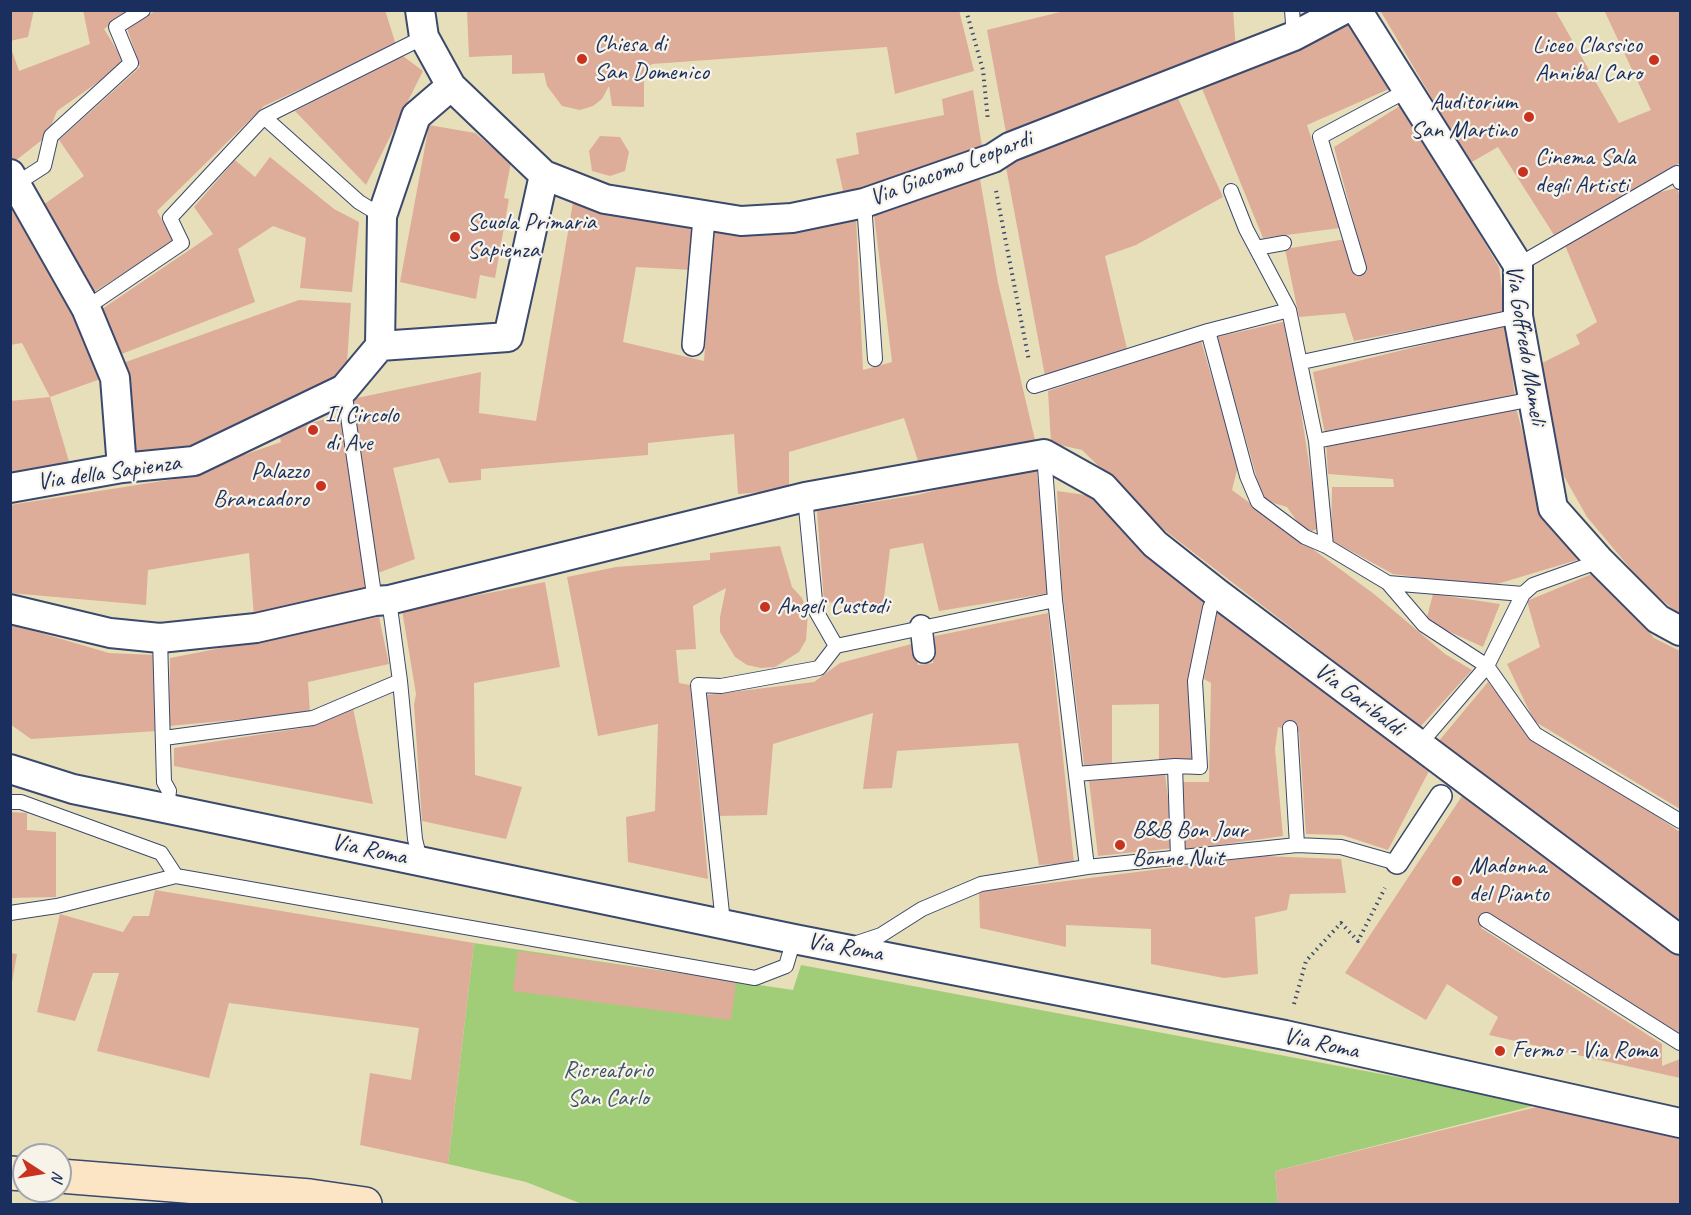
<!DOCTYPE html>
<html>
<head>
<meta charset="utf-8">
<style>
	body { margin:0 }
	#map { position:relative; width:1691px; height:1215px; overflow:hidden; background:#e7dfba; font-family:Caveat,sans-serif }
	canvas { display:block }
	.frame { position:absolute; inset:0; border:12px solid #1b2f5e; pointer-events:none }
	.north { position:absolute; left:12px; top:1143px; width:60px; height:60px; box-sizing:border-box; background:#f7f3e8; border:2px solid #9fa5b1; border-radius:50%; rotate:102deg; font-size:16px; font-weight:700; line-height:24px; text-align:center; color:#1b2f5e }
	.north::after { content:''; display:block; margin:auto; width:21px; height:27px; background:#c8321e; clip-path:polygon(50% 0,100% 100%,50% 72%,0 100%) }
</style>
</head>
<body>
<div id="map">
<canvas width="1691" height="1215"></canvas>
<div class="frame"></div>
<div class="north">N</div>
</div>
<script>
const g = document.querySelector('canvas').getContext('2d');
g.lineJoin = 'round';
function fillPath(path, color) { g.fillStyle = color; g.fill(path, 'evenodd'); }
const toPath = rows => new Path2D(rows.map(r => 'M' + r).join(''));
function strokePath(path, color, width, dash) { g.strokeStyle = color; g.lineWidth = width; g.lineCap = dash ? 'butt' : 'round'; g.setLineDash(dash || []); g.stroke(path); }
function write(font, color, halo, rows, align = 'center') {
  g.font = font + ' Caveat,sans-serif'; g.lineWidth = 4.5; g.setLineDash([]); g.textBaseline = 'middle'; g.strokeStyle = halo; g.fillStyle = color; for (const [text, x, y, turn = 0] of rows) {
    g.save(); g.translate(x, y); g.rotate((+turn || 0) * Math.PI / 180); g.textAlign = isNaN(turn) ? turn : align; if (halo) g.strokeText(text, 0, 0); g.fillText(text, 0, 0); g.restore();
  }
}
fillPath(toPath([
	[474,943,793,990,801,965,1541,1104,1275,1171,1278,1204,582,1204,526,1182,448,1164]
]), '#a1cd79');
fillPath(toPath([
	[10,10,34,10,28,37,10,41],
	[83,10,132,10,104,29,125,63,57,111,47,136,10,165,10,45,19,71,90,44],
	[157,10,385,10,396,45,264,106,157,211,173,241,91,294,43,205,84,176,59,140,140,67,127,28],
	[467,10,959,10,974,71,895,94,887,47,652,64,644,71,644,107,612,106,609,86,602,99,593,106,580,110,562,106,547,86,544,73,512,74,512,55,469,57],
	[1068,10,1233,10,1236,50,1007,138,987,30],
	[1380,10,1555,10,1619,123,1651,110,1604,10,1680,10,1680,163,1554,235,1498,147,1470,163],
	[1346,19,1389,89,1307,125,1340,228,1263,238,1201,86],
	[403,56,423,71,366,185,295,111],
	[973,90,983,153,844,195,836,159,859,154,856,133,944,115,942,99],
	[1176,94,1223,197,1136,245,1105,256,1127,349,1045,376,1005,162],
	[1403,104,1499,267,1505,312,1354,341,1345,313,1299,317,1285,249,1346,239,1355,274,1367,272,1334,147],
	[429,125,475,133,511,163,504,198,509,199,495,278,480,275,476,299,400,282],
	[600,136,620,137,629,152,625,171,610,176,592,171,589,151],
	[270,157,334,209,359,222,352,292,300,288,306,238,273,226,238,249,255,302,119,355,102,309,213,234,194,207,235,160,255,177],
	[980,179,998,283,1035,440,920,467,904,418,789,452,789,490,738,494,734,434,648,443,648,455,481,469,481,480,449,483,439,458,393,468,415,559,378,573,352,399,481,372,479,413,536,421,573,202,696,223,693,270,636,267,623,342,704,361,714,228,856,216,863,370,892,362,874,215],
	[1677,188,1680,197,1680,615,1645,586,1587,517,1561,471,1540,364,1580,344,1576,335,1597,322,1564,243,1644,196],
	[10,194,106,377,50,397,22,343,10,345],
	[299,300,351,303,346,378,239,422,238,430,195,449,133,454,123,363],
	[1287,321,1319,528,1306,534,1287,507,1263,500,1217,337],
	[1505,325,1515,396,1325,434,1313,372],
	[1201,341,1238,466,1232,490,1374,594,1445,654,1472,670,1420,727,1163,529,1082,450,1051,443,1048,391],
	[50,397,70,465,10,476,10,401],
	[1516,408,1540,498,1577,560,1487,587,1393,574,1331,540,1332,487,1394,487,1393,479,1328,474,1326,443],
	[343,414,367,587,254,617,249,553,148,570,146,605,10,593,10,505,175,479,281,442,279,432],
	[1036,464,1050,593,939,611,923,543,890,549,883,606,824,602,817,511,917,495],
	[1057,491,1099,497,1162,569,1205,601,1189,682,1194,759,1159,760,1159,704,1112,705,1112,764,1084,765,1062,588],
	[780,546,792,587,802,598,808,613,806,640,799,652,775,667,761,668,747,665,735,657,720,632,720,617,726,588,693,606,696,649,676,650,679,683,690,685,708,879,628,862,626,817,655,811,658,724,598,736,567,577,616,567,710,560,710,553],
	[1599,571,1654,638,1680,651,1680,809,1534,721,1507,664,1540,647,1527,601],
	[545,582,560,667,474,683,475,775,522,787,506,839,422,821,414,705,416,694,402,610],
	[1433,594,1500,604,1483,647,1426,621],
	[1217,611,1429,771,1388,850,1342,835,1306,834,1299,732,1278,727,1275,749,1283,836,1182,850,1180,782,1209,782,1211,683,1204,679],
	[1048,613,1074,863,1039,865,1018,743,897,751,892,788,863,789,873,713,773,744,767,815,718,816,707,695,814,682,840,663,915,643,918,665,933,663,935,636],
	[379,617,389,664,308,682,310,713,169,726,170,658],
	[10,624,109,653,156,655,158,731,31,739,10,724],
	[1488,682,1532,739,1625,794,1680,832,1680,929,1438,742],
	[353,708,373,804,174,766,174,748,308,727],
	[1165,774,1174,848,1098,856,1089,781],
	[1462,796,1530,848,1680,947,1680,1035,1489,915,1481,928,1662,1044,1662,1066,1680,1059,1680,1078,1489,1035,1498,1017,1447,984,1426,1020,1345,973],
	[10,812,27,813,27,830,56,832,56,897,10,898],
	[1263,856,1341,859,1346,893,1290,894,1287,910,1255,917,1258,974,1224,978,1151,964,1151,929,1066,925,1066,947,980,928,979,892],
	[155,890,474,943,448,1164,360,1145,370,1073,411,1080,419,1028,229,1003,209,1078,97,1051,119,973,93,973,75,1021,37,1012,60,914,123,932,133,916,149,916],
	[518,951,736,981,731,1020,513,991],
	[10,953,17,954,12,982,10,982],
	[1545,1105,1680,1136,1680,1204,1278,1204,1275,1171]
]), '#ddad9a');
const service = toPath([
	[1292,10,1294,36],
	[264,117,359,202,382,216],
	[16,184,44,166,51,136,131,63,116,27,143,10],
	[1231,191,1246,229,1289,310,1316,441,1326,546],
	[864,203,875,359],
	[1256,248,1284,243],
	[1518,265,1677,173,1680,182],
	[1359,268,1320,137,1406,91],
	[86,308,182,243,170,218,264,117,424,37],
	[1208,331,1289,310],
	[1302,362,1518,316],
	[1034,386,1208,331,1247,476,1258,502,1305,537,1326,546,1388,583,1424,625,1487,666,1419,745],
	[344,389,375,601],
	[1316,441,1533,399],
	[1044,454,1055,600,1087,867],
	[805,497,816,611,836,646,1055,600],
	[1600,561,1533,585,1523,594,1487,666,1535,734,1680,821],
	[1388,583,1523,594],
	[389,600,400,681,415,839,420,860],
	[160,638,164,782,169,791,167,808],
	[1290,728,1297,845],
	[164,738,313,718,400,681],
	[1076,774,1175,766],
	[10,802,21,802,161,853,176,876],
	[1178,857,1175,766,1200,767,1195,681,1210,608,1217,593],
	[10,913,57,906,176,876,755,978,786,966,794,939],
	[1486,920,1680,1043],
	[723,923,698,685,721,686,819,668,836,646],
	[851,945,881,935,922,909,981,884,1087,867,1297,845,1341,847,1397,863]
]);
const pedestrian = toPath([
	[693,345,704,218],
	[921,626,924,652],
	[1397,863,1441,796]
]);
const minor = toPath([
	[420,10,424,37,451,86,544,175,605,199,741,221,792,218,864,203,993,158,1010,147,1294,36,1343,10],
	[1357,10,1518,265,1518,316,1553,508,1600,561,1658,619,1680,631],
	[10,174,86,308,115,378,122,468],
	[380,346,382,216,416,116,451,86],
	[10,488,122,468,194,461,344,389,380,346,508,337,544,175],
	[10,609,110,633,160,638,256,628,375,601,389,600,805,497,1044,454,1103,487,1155,544,1217,593,1680,940],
	[10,769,73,789,794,939,1285,1035,1680,1123]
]);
const secondary = toPath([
	[10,1173,24,1174],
	[60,1176,310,1196,365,1204]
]);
strokePath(service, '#3a496c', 16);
strokePath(pedestrian, '#3a496c', 24);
strokePath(minor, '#3a496c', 32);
strokePath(secondary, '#3a496c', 36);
strokePath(toPath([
	[966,10,983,70,988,121],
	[996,191,1029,361],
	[1294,1004,1306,961,1341,923,1358,941,1385,888]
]), '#3a496c', 4, [1.5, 4.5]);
strokePath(service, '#fff', 14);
strokePath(pedestrian, '#fff', 21);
strokePath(minor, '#fff', 28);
strokePath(secondary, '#fce5c4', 33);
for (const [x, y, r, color] of [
	[582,59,6,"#c8321e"],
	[1654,60,6,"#c8321e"],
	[1529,117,6,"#c8321e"],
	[1523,172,6,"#c8321e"],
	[455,237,6,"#c8321e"],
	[313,430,6,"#c8321e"],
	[321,486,6,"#c8321e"],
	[765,607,6,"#c8321e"],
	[1120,845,6,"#c8321e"],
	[1457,881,6,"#c8321e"],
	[1500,1051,6,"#c8321e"]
]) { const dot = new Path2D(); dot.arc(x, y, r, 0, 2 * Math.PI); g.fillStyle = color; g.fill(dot); strokePath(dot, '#f7f3e8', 2); }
write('24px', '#1b2f5e', '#f7f3e8', [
	["Chiesa di",594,45],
	["San Domenico",594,73],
	["Liceo Classico",1642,46,"right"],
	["Annibal Caro",1642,74,"right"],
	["Auditorium",1517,103,"right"],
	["San Martino",1517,131,"right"],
	["Cinema Sala",1535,158],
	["degli Artisti",1535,186],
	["Scuola Primaria",467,223],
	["Sapienza",467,251],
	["Il Circolo",325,416],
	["di Ave",325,444],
	["Palazzo",309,472,"right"],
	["Brancadoro",309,500,"right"],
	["Angeli Custodi",777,607],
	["B&B Bon Jour",1132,831],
	["Bonne Nuit",1132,859],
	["Madonna",1469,867],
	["del Pianto",1469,895],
	["Fermo - Via Roma",1512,1051]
], 'left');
write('24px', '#1b2f5e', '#f7f3e8', [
	["Via Giacomo Leopardi",951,169,-21],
	["Via Goffredo Mameli",1525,345,81],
	["Via della Sapienza",109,473,-8],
	["Via Garibaldi",1359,700,37],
	["Via Roma",369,850,12],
	["Via Roma",845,948,10],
	["Via Roma",1321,1044,12]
]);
write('24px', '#3c5665', '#f7f3e8', [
	["Ricreatorio",608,1071],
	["San Carlo",608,1099]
]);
</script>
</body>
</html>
